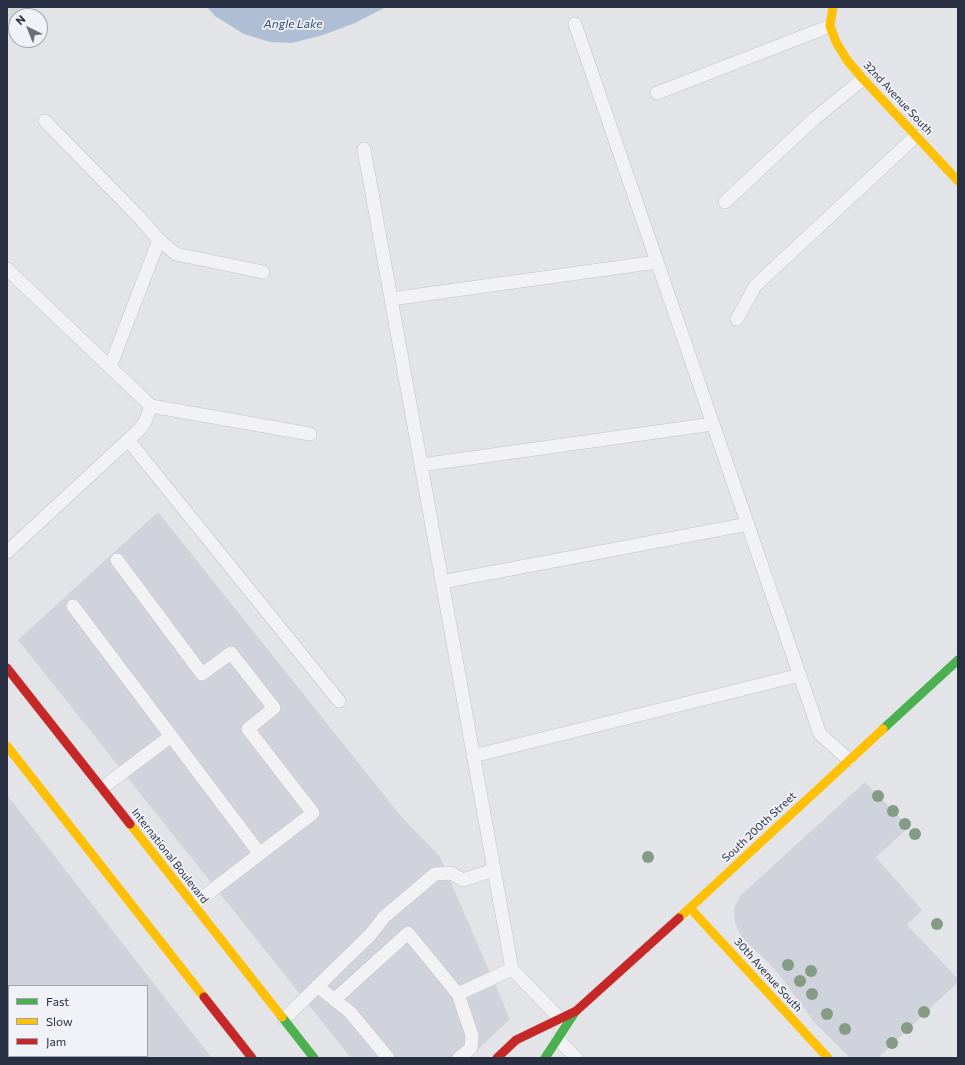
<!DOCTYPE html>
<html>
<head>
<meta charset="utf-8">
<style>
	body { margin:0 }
	#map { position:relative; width:965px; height:1065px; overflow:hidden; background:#e2e4e8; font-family:Commissioner,sans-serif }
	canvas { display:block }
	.frame { position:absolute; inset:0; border:8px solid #282f43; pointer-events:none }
	.legend { position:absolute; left:8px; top:985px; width:140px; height:72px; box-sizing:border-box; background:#f0f2f7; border:1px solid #a0a4af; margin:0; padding:5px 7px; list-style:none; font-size:12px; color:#282f43 }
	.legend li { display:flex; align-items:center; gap:8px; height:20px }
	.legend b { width:20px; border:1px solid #a0a4af }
	.north { position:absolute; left:8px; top:8px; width:40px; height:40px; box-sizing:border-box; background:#f0f2f7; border:1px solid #a0a4af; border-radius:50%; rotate:317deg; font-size:11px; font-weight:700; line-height:16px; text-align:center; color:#282f43 }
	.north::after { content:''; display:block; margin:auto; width:14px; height:18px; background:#696e7d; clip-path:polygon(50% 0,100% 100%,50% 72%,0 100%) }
</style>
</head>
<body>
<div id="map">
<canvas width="965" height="1065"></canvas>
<div class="frame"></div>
<ul class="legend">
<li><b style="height:5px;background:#4caf50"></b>Fast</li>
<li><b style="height:5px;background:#ffc107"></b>Slow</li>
<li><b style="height:5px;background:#c62828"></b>Jam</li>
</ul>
<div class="north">N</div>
</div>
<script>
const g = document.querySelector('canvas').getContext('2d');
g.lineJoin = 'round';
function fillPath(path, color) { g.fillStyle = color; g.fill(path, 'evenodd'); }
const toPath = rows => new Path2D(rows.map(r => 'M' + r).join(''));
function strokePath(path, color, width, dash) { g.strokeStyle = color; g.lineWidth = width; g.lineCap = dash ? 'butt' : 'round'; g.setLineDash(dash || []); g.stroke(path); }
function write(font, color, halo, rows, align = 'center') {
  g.font = font + ' Commissioner,sans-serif'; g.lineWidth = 3.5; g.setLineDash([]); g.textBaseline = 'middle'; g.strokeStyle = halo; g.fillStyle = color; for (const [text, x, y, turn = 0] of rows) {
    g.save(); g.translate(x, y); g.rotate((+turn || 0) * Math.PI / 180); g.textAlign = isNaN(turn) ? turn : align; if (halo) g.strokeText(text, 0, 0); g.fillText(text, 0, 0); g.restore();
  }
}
fillPath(toPath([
	[158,512,400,815,440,857,510,1019,469,1058,351,1058,18,640],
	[865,782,909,827,876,857,922,910,907,925,958,979,958,982,878,1058,850,1058,815,1023,778,973,742,937,738,930,735,922,734,908,741,895],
	[7,795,172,1007,212,1058,7,1058],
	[9,986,147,986,147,1056,9,1056]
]), '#d0d3db');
fillPath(toPath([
	[7,7,23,7,7,24]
]), '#d2dcd3');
fillPath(toPath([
	[207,7,386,7,355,23,323,35,292,43,270,42,244,34,215,16]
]), '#afbed4');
const lane = toPath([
	[575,24,820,734,849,760],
	[657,93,830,26],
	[45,121,140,218,159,240,176,254,263,272],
	[364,149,512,969,560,1019],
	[725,202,814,119,863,79],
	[7,269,151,406],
	[391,299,657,262],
	[737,319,755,286,916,136],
	[110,367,159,240],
	[128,440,339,701],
	[421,465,713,424],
	[7,552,140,429,145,422,151,406,310,434],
	[117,560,202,674,231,653,274,708,248,729,313,813,193,905],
	[442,582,748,524],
	[73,606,260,854],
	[473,756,800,675],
	[102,788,171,736],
	[317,986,350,1012,388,1058],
	[458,994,512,969],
	[334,1000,408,933,458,994,472,1035,471,1048,459,1058],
	[284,1019,371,934,384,917,435,874,451,873,463,880,494,870],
	[558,1039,576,1058]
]);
strokePath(lane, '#c0c2c6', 14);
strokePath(lane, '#f2f2f4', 13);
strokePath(toPath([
	[883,729,958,660],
	[282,1017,314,1058],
	[545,1058,575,1012]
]), '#4caf50', 9);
strokePath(toPath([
	[833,7,830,26,836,42,847,60,863,79,958,181],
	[7,746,204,997],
	[130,824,282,1017],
	[690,908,828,1058],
	[679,918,883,729]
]), '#ffc107', 9);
strokePath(toPath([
	[7,668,130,824],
	[204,997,252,1058],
	[497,1058,516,1040,576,1011,679,918]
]), '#c62828', 9);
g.fillStyle = '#849b85';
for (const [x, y] of [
	[878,796],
	[893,811],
	[905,824],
	[915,834],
	[648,857],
	[937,924],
	[788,965],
	[811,971],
	[800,981],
	[812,994],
	[924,1012],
	[827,1014],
	[907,1028],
	[845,1029],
	[892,1043]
]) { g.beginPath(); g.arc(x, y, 6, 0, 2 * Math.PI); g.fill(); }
write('11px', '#282f43', '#f0f2f7', [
	["32nd Avenue South",898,98,47],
	["South 200th Street",759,827,-43],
	["International Boulevard",170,856,52],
	["30th Avenue South",768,975,48]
]);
write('italic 12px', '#2f4979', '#f0f2f7', [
	["Angle Lake",293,24]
]);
</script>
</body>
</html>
